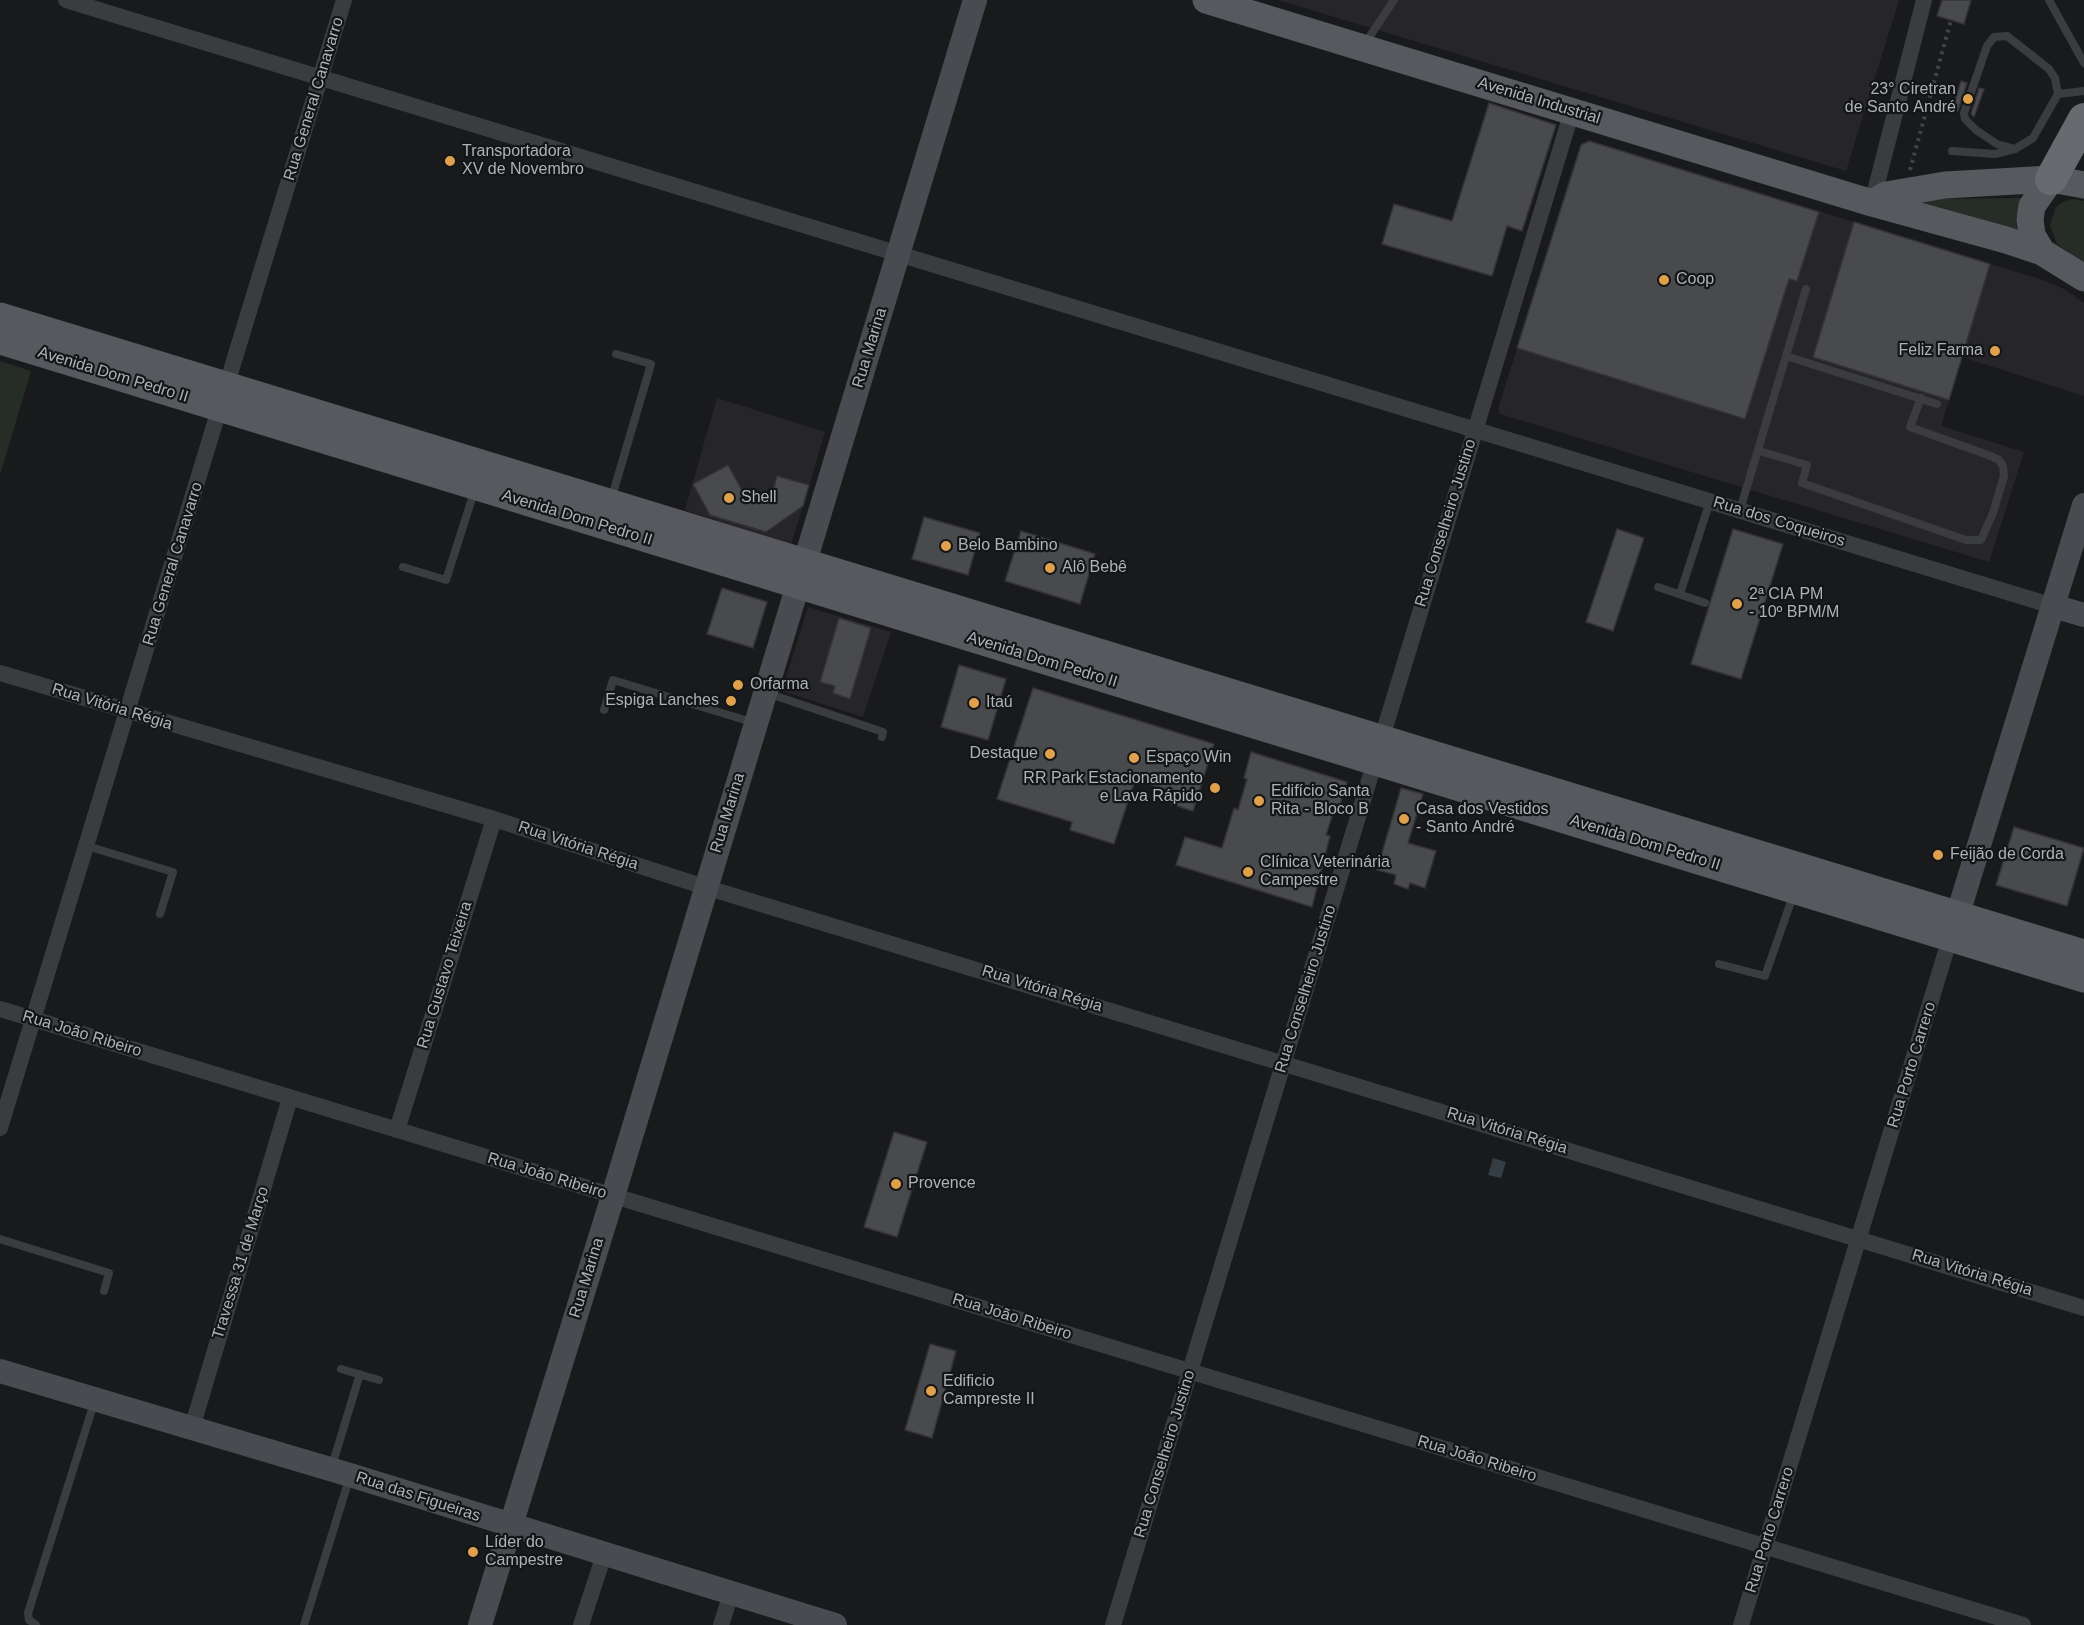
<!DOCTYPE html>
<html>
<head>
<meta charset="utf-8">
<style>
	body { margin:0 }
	canvas { display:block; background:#191a1b }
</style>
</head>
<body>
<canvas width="2084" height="1625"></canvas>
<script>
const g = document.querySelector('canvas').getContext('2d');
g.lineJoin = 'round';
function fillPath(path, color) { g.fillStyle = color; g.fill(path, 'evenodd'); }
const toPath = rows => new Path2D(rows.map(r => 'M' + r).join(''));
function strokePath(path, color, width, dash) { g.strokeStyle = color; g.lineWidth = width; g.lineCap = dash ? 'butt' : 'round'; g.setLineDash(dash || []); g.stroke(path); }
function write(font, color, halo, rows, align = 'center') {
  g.font = font + ' Arial,sans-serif'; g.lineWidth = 4.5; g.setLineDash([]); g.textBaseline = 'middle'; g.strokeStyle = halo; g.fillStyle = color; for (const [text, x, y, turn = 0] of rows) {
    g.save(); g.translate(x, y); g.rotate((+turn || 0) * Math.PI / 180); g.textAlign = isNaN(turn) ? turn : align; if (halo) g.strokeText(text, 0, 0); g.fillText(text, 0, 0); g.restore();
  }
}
fillPath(toPath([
	[1278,0,1899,0,1846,171],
	[1589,141,1854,222,1813,357,1949,400,1941,426,2024,452,1989,562,1500,414,1498,409,1581,145],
	[1990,264,2040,279,2066,290,2084,303,2084,396,1962,357],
	[717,398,825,432,791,545,685,510],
	[808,607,891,632,863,717,782,691]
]), '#262628');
fillPath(toPath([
	[2024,198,2016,218,2017,235,1919,206,1918,199],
	[2075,199,2084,201,2084,263,2057,244,2050,225,2056,207,2065,201],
	[0,361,31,371,0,475]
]), '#262d26');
fillPath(toPath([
	[1493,1158,1506,1162,1501,1178,1488,1175]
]), '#343d43');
const building = toPath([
	[1942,0,1971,0,1964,24,1937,16,1942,0],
	[1961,81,1967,83,1958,111,1952,110,1961,81],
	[1979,88,1984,89,1974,117,1971,114,1979,88],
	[1489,103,1556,125,1522,231,1507,226,1492,276,1382,244,1394,204,1452,221,1489,103],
	[1589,141,1819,212,1797,281,1789,279,1745,419,1517,348,1581,145,1589,141],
	[1854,222,1990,264,1949,400,1813,357,1854,222],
	[728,465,744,494,770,501,777,476,809,485,803,506,766,532,710,515,693,484,728,465],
	[924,517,980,533,968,575,912,559,924,517],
	[1617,529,1644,538,1613,631,1586,622,1617,529],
	[1733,529,1783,544,1741,679,1691,664,1733,529],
	[1021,531,1095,554,1080,604,1005,581,1021,531],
	[722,588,767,602,753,648,707,634,722,588],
	[839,618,871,628,850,699,833,693,835,686,820,682,839,618],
	[959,665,1006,679,988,740,941,727,959,665],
	[1033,688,1214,744,1193,811,1171,804,1175,792,1135,780,1114,844,1070,830,1072,822,997,799,1033,688],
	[1251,752,1347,782,1340,805,1336,804,1326,835,1330,836,1312,907,1176,865,1185,837,1222,848,1234,808,1238,810,1247,779,1244,778,1251,752],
	[1401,788,1423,794,1408,843,1436,851,1425,888,1410,883,1408,889,1394,884,1396,875,1377,870,1401,788],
	[2014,827,2084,848,2067,906,1996,885,2014,827],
	[894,1132,927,1142,897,1237,864,1227,894,1132],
	[930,1344,956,1351,932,1438,905,1430,930,1344]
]);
fillPath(building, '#494a4d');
strokePath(building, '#343437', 1.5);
strokePath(toPath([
	[1910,170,1951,20]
]), '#414347', 4, [3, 4.5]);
strokePath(toPath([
	[2049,0,2084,63],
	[2007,36,2049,69,2055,78,2058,94,2033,138,2015,149,1997,144,1976,130,1965,119,1964,113,1987,46,1994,37,2007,36],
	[1364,45,1394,0],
	[2058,94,2084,91],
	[1952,151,1995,154,2015,149],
	[1786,356,1937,404],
	[1759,451,1807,465,1802,483,1966,540,1981,540,1993,513,2004,476,2003,466,1999,460,1988,455,1910,427,1921,398],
	[611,500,651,364,616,354],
	[1740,510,1806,289],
	[403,567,446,580,475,489],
	[1658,587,1705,603],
	[1680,594,1710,501],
	[767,693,883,732,882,737],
	[604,710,613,680,755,723],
	[87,846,173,872,160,914],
	[1719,964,1765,976,1794,893],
	[0,1239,109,1273,104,1291],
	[341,1369,379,1380],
	[331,1469,360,1374],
	[36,1625,29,1620,28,1613,95,1400],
	[304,1625,350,1476]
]), '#3b3c40', 8);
strokePath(toPath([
	[66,0,2053,606],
	[1872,203,1924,0],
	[0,673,494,819,705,887,2084,1308],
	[0,1009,2023,1625],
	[0,1128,344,0],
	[397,1130,494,819],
	[192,1428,290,1098],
	[581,1625,604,1555],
	[721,1625,731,1594],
	[1113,1625,1572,111],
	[1741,1625,1950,938]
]), '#3b3c40', 16);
strokePath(toPath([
	[2053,606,2084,615],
	[1952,933,2084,505],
	[0,1371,350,1475,835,1625],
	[480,1625,613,1196,975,0]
]), '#494b50', 24);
strokePath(toPath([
	[1206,0,1872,203,2006,240,2042,252,2084,278],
	[1872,203,1886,195,1945,185,2051,179,2084,185],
	[2042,252,2032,235,2030,220,2032,206,2051,179],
	[0,316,2084,953],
	[0,341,2084,979]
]), '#57595f', 27);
strokePath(toPath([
	[2051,179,2084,119]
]), '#676b70', 32);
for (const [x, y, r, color] of [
	[1968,99,6,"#dfa14d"],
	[450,161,6,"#dfa14d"],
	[1664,280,6,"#dfa14d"],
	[1995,351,6,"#dfa14d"],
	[729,498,6,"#dfa14d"],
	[946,546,6,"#dfa14d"],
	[1050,568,6,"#dfa14d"],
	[1737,604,6,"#dfa14d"],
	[738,685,6,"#dfa14d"],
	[731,701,6,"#dfa14d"],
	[974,703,6,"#dfa14d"],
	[1050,754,6,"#dfa14d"],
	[1134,758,6,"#dfa14d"],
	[1215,788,6,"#dfa14d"],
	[1259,801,6,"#dfa14d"],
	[1404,819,6,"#dfa14d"],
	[1938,855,6,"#dfa14d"],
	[1248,872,6,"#dfa14d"],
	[896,1184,6,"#dfa14d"],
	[931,1391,6,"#dfa14d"],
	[473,1552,6,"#dfa14d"]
]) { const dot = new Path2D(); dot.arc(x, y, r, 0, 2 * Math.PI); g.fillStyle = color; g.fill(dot); strokePath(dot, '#141516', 2); }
write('16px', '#adb2b9', '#141516', [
	["23° Ciretran",1956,90,"right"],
	["de Santo André",1956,108,"right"],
	["Transportadora",462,152],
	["XV de Novembro",462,170],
	["Coop",1676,280],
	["Feliz Farma",1983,351,"right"],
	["Shell",741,498],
	["Belo Bambino",958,546],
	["Alô Bebê",1062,568],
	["2ª CIA PM",1749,595],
	["- 10º BPM/M",1749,613],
	["Orfarma",750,685],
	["Espiga Lanches",719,701,"right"],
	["Itaú",986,703],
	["Destaque",1038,754,"right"],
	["Espaço Win",1146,758],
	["RR Park Estacionamento",1203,779,"right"],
	["e Lava Rápido",1203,797,"right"],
	["Edifício Santa",1271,792],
	["Rita - Bloco B",1271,810],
	["Casa dos Vestidos",1416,810],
	["- Santo André",1416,828],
	["Feijão de Corda",1950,855],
	["Clínica Veterinária",1260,863],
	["Campestre",1260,881],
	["Provence",908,1184],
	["Edificio",943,1382],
	["Campreste II",943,1400],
	["Líder do",485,1543],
	["Campestre",485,1561]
], 'left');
write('16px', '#adb2b9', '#141516', [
	["Rua General Canavarro",314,99,-73],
	["Avenida Industrial",1539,101,17],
	["Rua Marina",870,348,-73],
	["Avenida Dom Pedro II",113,375,17],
	["Avenida Dom Pedro II",577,518,17],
	["Rua dos Coqueiros",1779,522,17],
	["Rua Conselheiro Justino",1446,523,-73],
	["Rua General Canavarro",173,564,-73],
	["Avenida Dom Pedro II",1042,660,17],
	["Rua Vitória Régia",112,707,17],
	["Rua Marina",728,813,-73],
	["Avenida Dom Pedro II",1645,843,17],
	["Rua Vitória Régia",578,846,18],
	["Rua Gustavo Teixeira",445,975,-73],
	["Rua Vitória Régia",1042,989,17],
	["Rua Conselheiro Justino",1306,989,-73],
	["Rua João Ribeiro",82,1034,17],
	["Rua Porto Carrero",1912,1065,-73],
	["Rua Vitória Régia",1507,1131,17],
	["Rua João Ribeiro",547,1176,17],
	["Travessa 31 de Março",241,1263,-73],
	["Rua Vitória Régia",1972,1273,17],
	["Rua Marina",587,1278,-73],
	["Rua João Ribeiro",1012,1317,17],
	["Rua Conselheiro Justino",1165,1454,-73],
	["Rua João Ribeiro",1477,1459,17],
	["Rua das Figueiras",418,1497,18],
	["Rua Porto Carrero",1770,1530,-73]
]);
</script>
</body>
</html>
